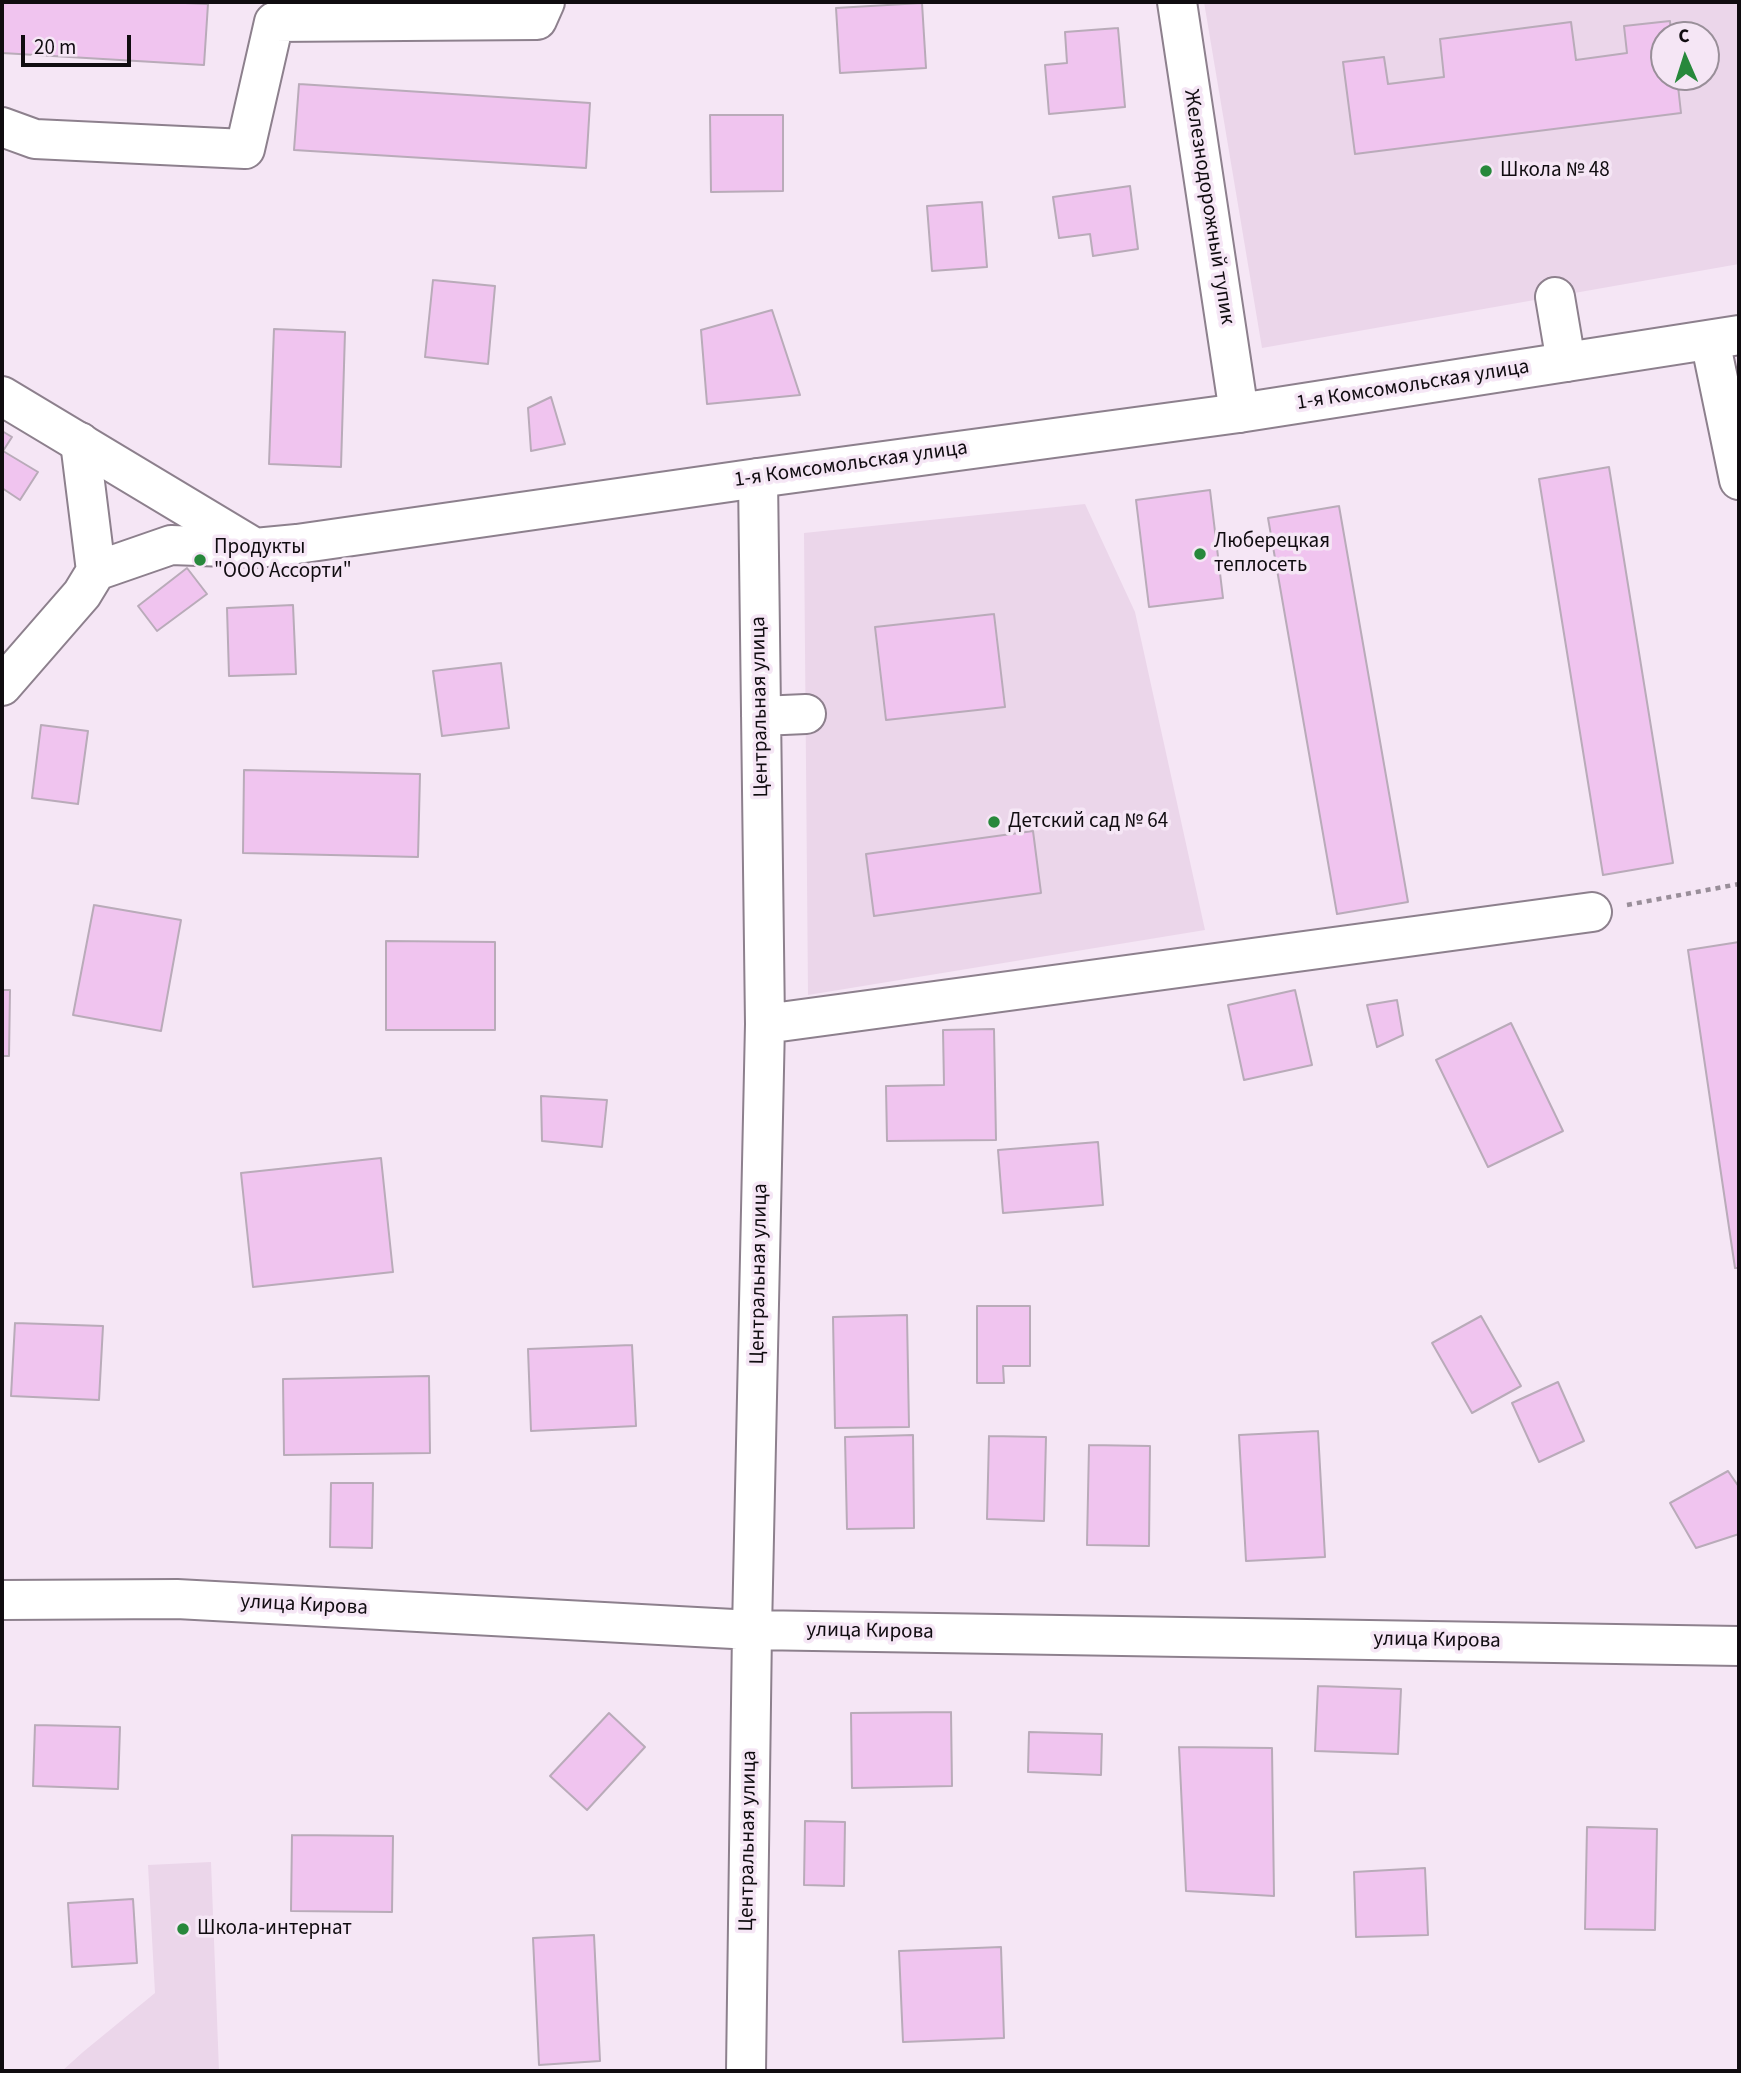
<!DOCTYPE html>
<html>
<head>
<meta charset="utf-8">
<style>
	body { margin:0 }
	#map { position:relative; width:1741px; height:2073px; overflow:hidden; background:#f5e6f5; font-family:"Source Sans 3",sans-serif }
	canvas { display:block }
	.frame { position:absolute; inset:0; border:4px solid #100c10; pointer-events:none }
	.north { position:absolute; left:1650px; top:21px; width:70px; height:70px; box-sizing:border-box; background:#f5e6f5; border:2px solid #998f99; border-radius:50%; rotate:357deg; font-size:19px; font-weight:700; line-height:28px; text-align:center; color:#100c10 }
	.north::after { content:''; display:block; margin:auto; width:24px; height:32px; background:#27883b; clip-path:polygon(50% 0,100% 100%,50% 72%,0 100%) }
	.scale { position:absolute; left:21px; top:35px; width:110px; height:32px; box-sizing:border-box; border:4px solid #100c10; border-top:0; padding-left:9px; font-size:21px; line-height:24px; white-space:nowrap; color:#100c10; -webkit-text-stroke:5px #f5e6f5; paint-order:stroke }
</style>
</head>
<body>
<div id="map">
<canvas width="1741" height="2073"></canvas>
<div class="frame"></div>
<div class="north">С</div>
<div class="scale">20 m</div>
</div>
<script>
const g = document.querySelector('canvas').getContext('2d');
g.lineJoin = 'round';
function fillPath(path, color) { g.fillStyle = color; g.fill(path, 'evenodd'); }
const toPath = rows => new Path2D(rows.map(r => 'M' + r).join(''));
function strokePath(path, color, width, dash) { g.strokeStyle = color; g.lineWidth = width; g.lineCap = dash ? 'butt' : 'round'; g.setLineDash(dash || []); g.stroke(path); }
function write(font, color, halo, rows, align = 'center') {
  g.font = font + ' "Source Sans 3",sans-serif'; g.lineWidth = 7; g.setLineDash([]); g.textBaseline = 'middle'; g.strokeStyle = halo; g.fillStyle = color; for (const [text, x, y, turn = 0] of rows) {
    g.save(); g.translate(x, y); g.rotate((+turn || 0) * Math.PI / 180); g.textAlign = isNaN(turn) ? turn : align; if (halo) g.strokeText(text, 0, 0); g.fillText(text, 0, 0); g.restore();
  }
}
fillPath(toPath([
	[1204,2,1739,2,1739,264,1262,348],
	[1664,35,1706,35,1706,77,1664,77],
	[1085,504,1135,612,1205,930,808,995,804,533],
	[211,1862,219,2071,62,2071,83,2052,155,1993,148,1865]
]), '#ebd6ea');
const building = toPath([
	[2,2,162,2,208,4,204,65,2,53,2,2],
	[922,3,926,68,840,73,836,8,922,3],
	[1670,21,1671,35,1664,35,1664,77,1677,77,1681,113,1355,154,1343,62,1384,57,1388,84,1444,77,1440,39,1571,22,1576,60,1627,53,1624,26,1670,21],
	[1118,28,1125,107,1049,114,1045,65,1067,63,1065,32,1118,28],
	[299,84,590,103,586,168,294,150,299,84],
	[710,115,783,115,783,191,711,192,710,115],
	[1130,186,1138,249,1093,256,1090,234,1059,238,1053,197,1130,186],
	[982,202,987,267,932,271,927,206,982,202],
	[433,280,495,286,488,364,425,357,433,280],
	[772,310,800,395,707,404,701,330,772,310],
	[274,329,345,332,341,467,269,464,274,329],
	[551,397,565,444,531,451,528,408,551,397],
	[2,431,12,437,3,451,38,472,20,500,2,488,2,431],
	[1609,467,1673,863,1603,875,1539,479,1609,467],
	[1210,490,1223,598,1149,607,1136,500,1210,490],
	[1339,506,1408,902,1337,914,1268,518,1339,506],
	[187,568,207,594,157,631,138,606,187,568],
	[293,605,296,674,229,676,227,608,293,605],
	[994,614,1005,707,886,720,875,627,994,614],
	[501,663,509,728,442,736,433,671,501,663],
	[41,725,88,731,78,804,32,798,41,725],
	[244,770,420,774,418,857,243,853,244,770],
	[1033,831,1041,893,874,916,866,854,1033,831],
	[94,905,181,920,161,1031,73,1015,94,905],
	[386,941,495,942,495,1030,386,1030,386,941],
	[1739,942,1739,1268,1735,1268,1688,950,1739,942],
	[2,990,10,990,9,1056,2,1056,2,990],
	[1295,990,1312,1065,1244,1080,1228,1005,1295,990],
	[1397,1000,1403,1035,1377,1047,1367,1005,1397,1000],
	[1511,1023,1563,1131,1488,1167,1436,1060,1511,1023],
	[994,1029,996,1140,887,1141,886,1086,944,1085,943,1030,994,1029],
	[541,1096,607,1100,602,1147,542,1141,541,1096],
	[1098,1142,1103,1205,1003,1213,998,1150,1098,1142],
	[381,1158,393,1272,253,1287,241,1173,381,1158],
	[977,1306,1030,1306,1030,1366,1003,1366,1004,1383,977,1383,977,1306],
	[907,1315,909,1427,835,1428,833,1317,907,1315],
	[1481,1316,1521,1386,1472,1413,1432,1343,1481,1316],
	[15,1323,103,1326,99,1400,11,1396,15,1323],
	[632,1345,636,1426,531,1431,528,1349,632,1345],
	[429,1376,430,1453,284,1455,283,1379,429,1376],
	[1558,1382,1584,1441,1539,1462,1512,1403,1558,1382],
	[1318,1431,1325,1557,1246,1561,1239,1435,1318,1431],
	[913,1435,914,1528,847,1529,845,1437,913,1435],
	[989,1436,1046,1437,1044,1521,987,1519,989,1436],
	[1089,1445,1150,1446,1149,1546,1087,1545,1089,1445],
	[1728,1471,1739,1487,1739,1534,1696,1548,1670,1503,1728,1471],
	[331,1483,373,1483,372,1548,330,1547,331,1483],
	[1318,1686,1401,1689,1398,1754,1315,1751,1318,1686],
	[951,1712,952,1786,852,1788,851,1713,951,1712],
	[609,1713,645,1747,587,1810,550,1776,609,1713],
	[35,1725,120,1727,118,1789,33,1786,35,1725],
	[1029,1732,1102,1734,1101,1775,1028,1772,1029,1732],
	[1179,1747,1272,1748,1274,1896,1186,1891,1179,1747],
	[805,1821,845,1822,844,1886,804,1885,805,1821],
	[1587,1827,1657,1829,1655,1930,1585,1929,1587,1827],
	[292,1835,393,1836,392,1912,291,1911,292,1835],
	[1425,1868,1428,1935,1356,1937,1354,1872,1425,1868],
	[133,1899,137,1963,72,1967,68,1903,133,1899],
	[594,1935,600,2061,539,2065,533,1938,594,1935],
	[1001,1947,1004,2038,903,2042,899,1951,1001,1947]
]);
fillPath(building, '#f0c4ef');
strokePath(building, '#b9abb9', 2);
const minor = toPath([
	[1177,2,1239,413],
	[2,127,35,139,245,149,274,22,537,20,545,2],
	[1555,297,1566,362],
	[1710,340,1739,480],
	[96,571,171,545,255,548],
	[2,686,82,594,96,571,80,442],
	[761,716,806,714],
	[765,1024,1592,912],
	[2,1600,177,1599,752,1630,1739,1646],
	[746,2071,752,1630,765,1024,758,478]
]);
const major = toPath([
	[2,396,255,548,297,544,758,478,1239,413,1739,335]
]);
strokePath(minor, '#8d808d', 42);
strokePath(major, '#8d808d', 42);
strokePath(toPath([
	[1627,905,1739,884]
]), '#998e99', 4.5, [5, 5]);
strokePath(minor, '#fff', 38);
strokePath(major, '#fff', 38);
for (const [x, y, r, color] of [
	[1486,171,7,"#27883b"],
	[1200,554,7,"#27883b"],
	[200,560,7,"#27883b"],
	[994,822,7,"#27883b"],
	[183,1929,7,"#27883b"]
]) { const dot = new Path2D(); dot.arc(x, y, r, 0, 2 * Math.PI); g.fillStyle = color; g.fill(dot); strokePath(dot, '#f5e6f5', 2.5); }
write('21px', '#100c10', '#f5e6f5', [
	["Школа № 48",1500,171],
	["Люберецкая",1214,542],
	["теплосеть",1214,566],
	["Продукты",214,548],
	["\"ООО Ассорти\"",214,572],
	["Детский сад № 64",1008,822],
	["Школа-интернат",197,1929]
], 'left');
write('21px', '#100c10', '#f5e6f5', [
	["Железнодорожный тупик",1208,207,81],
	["1-я Комсомольская улица",1413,386,-9],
	["1-я Комсомольская улица",851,465,-8],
	["Центральная улица",761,707,-91],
	["Центральная улица",760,1274,-89],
	["улица Кирова",304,1606,3],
	["улица Кирова",870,1632,1],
	["улица Кирова",1437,1641,1],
	["Центральная улица",749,1841,-89]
]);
</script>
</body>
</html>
